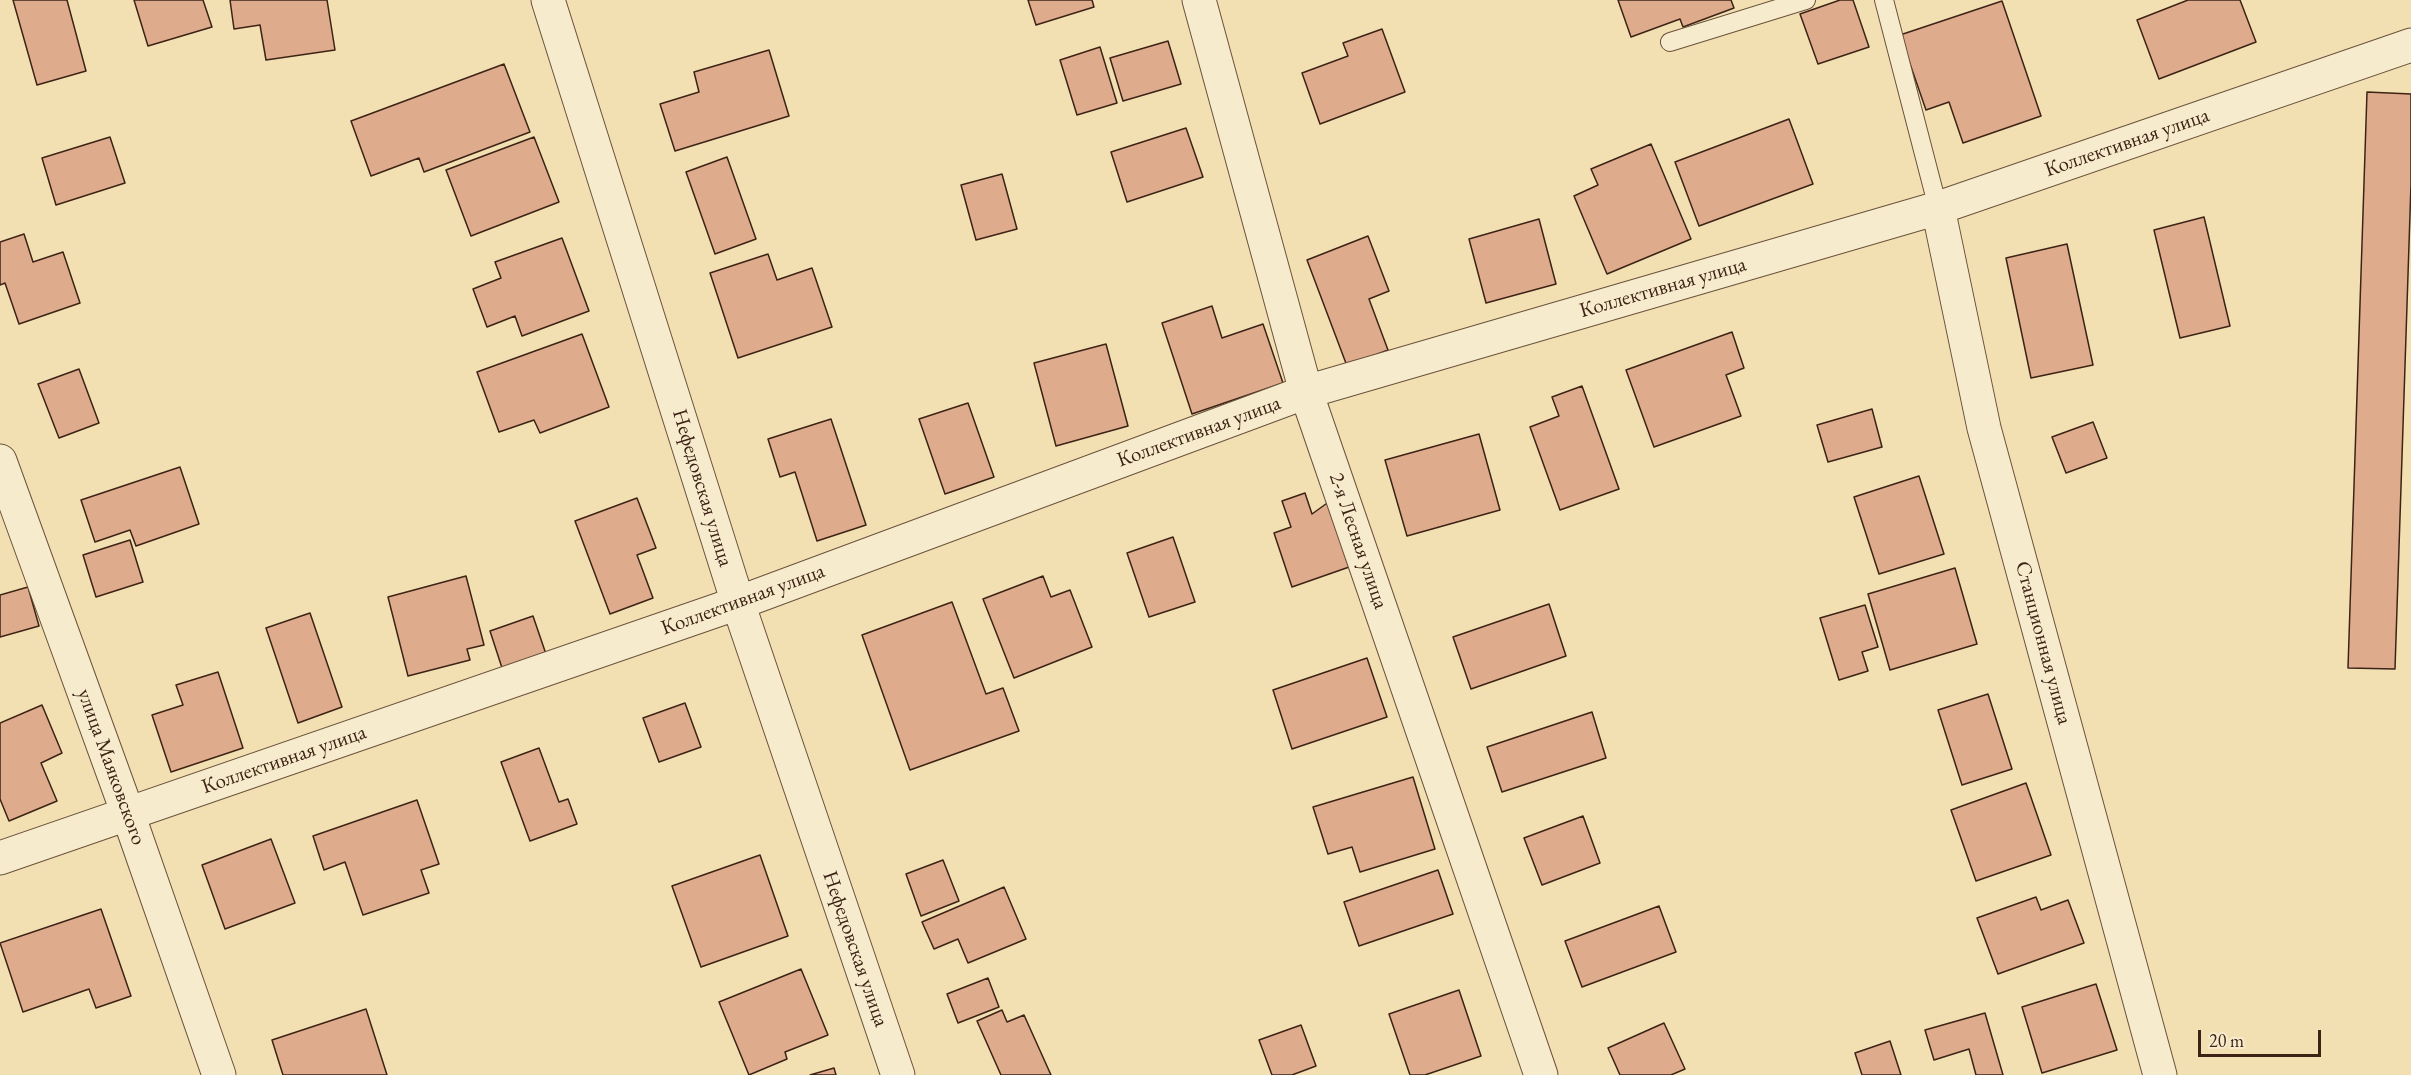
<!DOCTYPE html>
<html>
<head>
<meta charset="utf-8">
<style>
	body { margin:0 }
	#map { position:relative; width:2411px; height:1075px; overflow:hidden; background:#f2e0b2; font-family:"EB Garamond",serif }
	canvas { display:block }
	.scale { position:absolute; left:2198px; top:1030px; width:123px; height:27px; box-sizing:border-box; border:3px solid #3c2315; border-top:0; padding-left:8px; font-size:18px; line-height:21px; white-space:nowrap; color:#3c2315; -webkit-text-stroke:4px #f7ebcd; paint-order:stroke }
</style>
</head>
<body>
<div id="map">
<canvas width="2411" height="1075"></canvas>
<div class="scale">20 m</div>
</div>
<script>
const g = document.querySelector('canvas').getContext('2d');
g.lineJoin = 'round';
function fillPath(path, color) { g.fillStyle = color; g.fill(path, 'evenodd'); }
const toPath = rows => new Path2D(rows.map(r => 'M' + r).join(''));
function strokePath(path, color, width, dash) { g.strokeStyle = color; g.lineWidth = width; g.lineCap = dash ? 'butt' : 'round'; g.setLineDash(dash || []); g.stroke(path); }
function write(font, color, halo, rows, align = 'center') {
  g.font = font + ' "EB Garamond",serif'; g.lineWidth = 6; g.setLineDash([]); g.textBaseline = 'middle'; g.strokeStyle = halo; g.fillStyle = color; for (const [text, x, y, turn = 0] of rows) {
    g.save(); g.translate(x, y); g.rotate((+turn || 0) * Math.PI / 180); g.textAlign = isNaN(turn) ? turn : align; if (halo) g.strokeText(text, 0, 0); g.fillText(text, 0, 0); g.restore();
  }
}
const building = toPath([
	[13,0,67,0,86,71,37,85,13,0],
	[134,0,203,0,212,27,148,46,134,0],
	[230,0,327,0,335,50,266,60,260,25,234,29,230,0],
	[1028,0,1092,0,1094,7,1036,25,1028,0],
	[1618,0,1731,0,1734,8,1683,27,1680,19,1631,37,1618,0],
	[1840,0,1853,0,1869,47,1818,64,1800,14,1840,0],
	[2188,0,2240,0,2256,42,2159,79,2137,20,2188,0],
	[2002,1,2041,116,1963,143,1949,102,1926,110,1900,35,2002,1],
	[1382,29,1405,92,1320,124,1302,73,1348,56,1343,43,1382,29],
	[1168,41,1181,84,1123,101,1110,58,1168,41],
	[1100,47,1117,103,1077,115,1060,60,1100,47],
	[769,50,789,116,675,151,660,104,699,92,694,72,769,50],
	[504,64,530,132,424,172,419,158,371,176,351,121,504,64],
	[2367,92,2411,94,2411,184,2395,669,2348,668,2367,92],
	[1789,119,1813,184,1699,226,1675,162,1789,119],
	[1186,128,1203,177,1127,202,1111,152,1186,128],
	[110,137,125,183,56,205,42,158,110,137],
	[534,137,559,202,471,236,446,170,534,137],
	[1651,144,1691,239,1607,274,1574,196,1598,185,1591,169,1651,144],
	[727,157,756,239,715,254,686,172,727,157],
	[1002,174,1017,229,976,240,961,185,1002,174],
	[2204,217,2230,326,2180,338,2154,230,2204,217],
	[1539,219,1556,284,1486,303,1469,239,1539,219],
	[24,234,33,262,63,252,80,303,19,324,5,283,0,285,0,242,24,234],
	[1368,236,1389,291,1369,299,1388,350,1347,366,1307,260,1368,236],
	[562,238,589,311,522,336,515,316,487,327,473,289,501,278,495,262,562,238],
	[2067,244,2093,365,2031,378,2006,258,2067,244],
	[768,254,777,280,812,268,832,327,738,358,710,273,768,254],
	[1212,306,1222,338,1263,324,1283,383,1192,414,1162,323,1212,306],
	[1732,332,1744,368,1726,375,1741,416,1654,447,1626,370,1732,332],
	[582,334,609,407,540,433,534,420,499,432,477,372,582,334],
	[1106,344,1128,426,1056,446,1034,363,1106,344],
	[79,369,99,423,59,438,38,384,79,369],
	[1582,386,1619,489,1560,510,1530,427,1559,416,1552,397,1582,386],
	[968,403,994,477,945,494,919,419,968,403],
	[1872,409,1882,447,1828,462,1817,425,1872,409],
	[831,419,866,525,817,541,795,472,780,477,768,439,831,419],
	[2093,422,2107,458,2066,473,2052,437,2093,422],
	[1479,434,1500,510,1407,536,1385,460,1479,434],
	[180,467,199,524,136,546,130,530,95,542,81,500,180,467],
	[1919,476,1944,554,1879,574,1854,497,1919,476],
	[1305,493,1312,514,1330,501,1352,566,1292,587,1274,533,1291,527,1282,501,1305,493],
	[637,498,656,548,637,555,653,598,610,614,575,521,637,498],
	[1173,537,1195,602,1149,617,1127,553,1173,537],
	[130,540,143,582,96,597,83,555,130,540],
	[1955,568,1977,644,1890,670,1868,594,1955,568],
	[466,576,484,645,467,649,470,660,408,676,388,597,466,576],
	[1043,576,1051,597,1070,590,1092,647,1014,678,983,599,1043,576],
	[28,587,39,626,0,637,0,595,28,587],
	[952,602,986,694,1003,688,1019,731,910,770,862,635,952,602],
	[1549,604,1566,656,1471,689,1453,637,1549,604],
	[1865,605,1878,647,1862,652,1868,671,1839,680,1820,618,1865,605],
	[310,613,342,707,298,723,266,628,310,613],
	[533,616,548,660,504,674,490,631,533,616],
	[1367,658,1387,717,1292,749,1273,690,1367,658],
	[218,672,243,748,171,772,152,715,183,705,176,685,218,672],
	[1988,694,2012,769,1962,785,1938,710,1988,694],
	[685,703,701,747,659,762,643,718,685,703],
	[42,705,62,753,41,763,57,801,9,821,0,799,0,723,42,705],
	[1592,712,1606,758,1502,792,1487,747,1592,712],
	[539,748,559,802,568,799,577,824,530,841,501,762,539,748],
	[1413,777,1435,849,1360,872,1352,847,1328,854,1313,807,1413,777],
	[2026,783,2051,855,1976,881,1951,810,2026,783],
	[417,800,439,864,421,870,429,893,363,915,345,862,324,870,313,836,417,800],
	[1583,816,1600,863,1542,885,1524,838,1583,816],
	[271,839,295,903,225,929,202,865,271,839],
	[760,855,788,936,701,967,672,886,760,855],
	[943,860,959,901,921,916,906,874,943,860],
	[1438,870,1453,914,1359,946,1344,902,1438,870],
	[1004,887,1026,939,968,963,958,939,934,949,922,922,1004,887],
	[2036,897,2041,910,2068,900,2084,943,1998,974,1977,918,2036,897],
	[1659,906,1676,952,1582,987,1565,941,1659,906],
	[101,909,131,996,96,1008,89,989,23,1012,0,943,101,909],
	[801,969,828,1035,785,1052,787,1059,749,1075,719,1002,801,969],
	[988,978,999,1007,958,1023,947,994,988,978],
	[2096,984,2117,1050,2042,1073,2022,1007,2096,984],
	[1459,990,1481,1056,1425,1075,1410,1075,1389,1014,1459,990],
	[366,1009,387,1075,283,1075,272,1040,366,1009],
	[1002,1010,1007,1022,1024,1015,1051,1075,1001,1075,977,1021,1002,1010],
	[1985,1013,2003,1075,1976,1075,1969,1049,1934,1060,1925,1030,1985,1013],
	[1664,1023,1685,1069,1671,1075,1620,1075,1608,1048,1664,1023],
	[1301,1025,1316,1066,1292,1075,1272,1075,1259,1040,1301,1025],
	[1890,1041,1901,1075,1862,1075,1855,1053,1890,1041],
	[834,1068,836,1075,810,1075,834,1068]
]);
fillPath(building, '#dfab8d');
strokePath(building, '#3c2315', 1.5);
const lane = toPath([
	[1884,0,1938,208],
	[1670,42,1806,0]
]);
const street = toPath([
	[548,0,738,603,898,1075],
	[1199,0,1306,392,1541,1075],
	[1938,208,1984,428,2160,1075],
	[0,461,128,814,219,1075],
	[0,858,738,603,1306,392,1938,208,2411,45]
]);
strokePath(lane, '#6a523c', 20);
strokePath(street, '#6a523c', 35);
strokePath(lane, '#f7ebcd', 18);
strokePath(street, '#f7ebcd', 33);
write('21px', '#3c2315', '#f7ebcd', [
	["Коллективная улица",2127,143,-19],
	["Коллективная улица",1663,288,-16],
	["Коллективная улица",1199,432,-20],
	["Нефедовская улица",702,488,73],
	["2-я Лесная улица",1358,541,71],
	["Коллективная улица",743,600,-20],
	["Станционная улица",2043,643,75],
	["Коллективная улица",284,760,-19],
	["улица Маяковского",111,767,70],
	["Нефедовская улица",855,949,71]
]);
</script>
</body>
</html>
